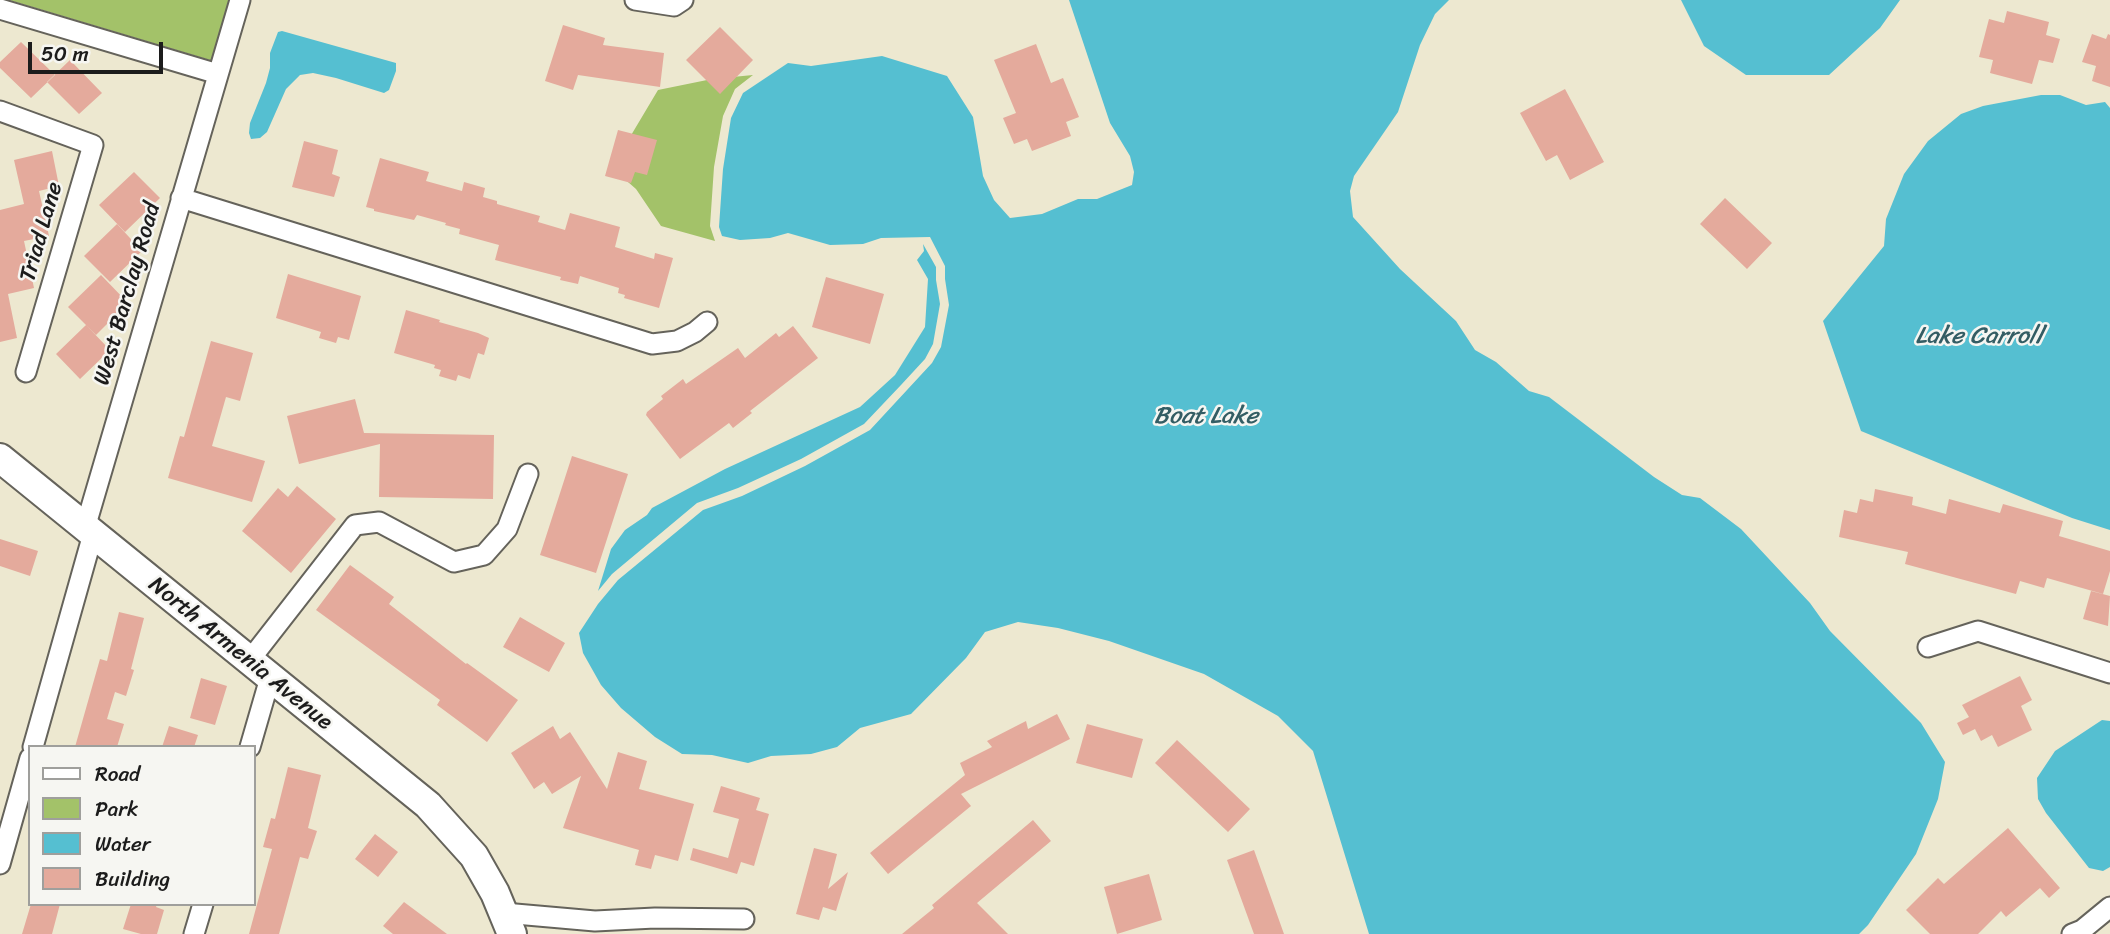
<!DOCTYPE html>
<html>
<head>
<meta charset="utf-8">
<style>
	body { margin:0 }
	#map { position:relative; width:2110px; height:934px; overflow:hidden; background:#ede8d0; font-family:Sriracha,sans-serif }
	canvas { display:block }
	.legend { position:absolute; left:28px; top:745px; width:228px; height:161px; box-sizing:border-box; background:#f6f6f2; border:2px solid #9f9f9c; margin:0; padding:9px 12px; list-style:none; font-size:21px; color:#1c1c1c }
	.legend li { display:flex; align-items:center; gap:14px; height:35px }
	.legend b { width:35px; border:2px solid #9f9f9c }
	.scale { position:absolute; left:28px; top:42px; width:135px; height:32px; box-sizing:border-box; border:4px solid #1c1c1c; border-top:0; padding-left:9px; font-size:21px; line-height:24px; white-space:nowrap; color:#1c1c1c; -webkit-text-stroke:5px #f6f6f2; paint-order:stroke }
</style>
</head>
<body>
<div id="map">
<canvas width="2110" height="934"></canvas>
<ul class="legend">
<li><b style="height:9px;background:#fff"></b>Road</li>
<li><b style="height:19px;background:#a3c269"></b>Park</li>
<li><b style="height:19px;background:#55bfd1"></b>Water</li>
<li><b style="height:19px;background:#e4aa9c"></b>Building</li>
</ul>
<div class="scale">50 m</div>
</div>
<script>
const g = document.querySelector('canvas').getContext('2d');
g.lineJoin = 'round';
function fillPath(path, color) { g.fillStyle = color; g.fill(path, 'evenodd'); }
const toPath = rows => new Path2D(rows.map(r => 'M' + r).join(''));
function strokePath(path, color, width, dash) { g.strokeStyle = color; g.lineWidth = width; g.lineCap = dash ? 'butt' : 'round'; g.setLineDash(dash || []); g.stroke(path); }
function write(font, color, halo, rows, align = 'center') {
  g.font = font + ' Sriracha,sans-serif'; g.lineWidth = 5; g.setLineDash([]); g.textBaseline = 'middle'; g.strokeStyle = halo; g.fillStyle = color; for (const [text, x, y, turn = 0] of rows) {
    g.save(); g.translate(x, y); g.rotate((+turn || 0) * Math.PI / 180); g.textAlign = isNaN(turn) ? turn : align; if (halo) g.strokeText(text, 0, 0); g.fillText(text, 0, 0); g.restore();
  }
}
fillPath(toPath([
	[9,0,231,0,213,61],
	[753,75,735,89,723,116,714,167,710,226,715,241,661,226,636,189,628,182,630,137,658,90,712,79]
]), '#a3c269');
fillPath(toPath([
	[1069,0,1449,0,1435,14,1420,45,1398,112,1354,176,1350,191,1353,217,1400,269,1456,321,1475,350,1496,362,1529,391,1549,397,1654,477,1682,495,1700,498,1741,529,1810,603,1830,631,1921,723,1945,762,1938,799,1916,854,1868,925,1859,934,1369,934,1313,751,1278,716,1204,674,1109,641,1058,628,1018,622,985,632,966,658,911,714,860,728,837,747,811,754,771,756,748,763,712,755,682,754,655,737,621,708,601,685,583,653,579,633,598,604,618,580,703,510,742,496,805,466,870,430,932,363,941,347,949,305,945,279,945,266,930,237,881,238,863,244,830,245,788,233,770,238,740,240,722,236,719,227,723,169,731,118,743,93,788,63,811,66,882,56,947,76,973,117,983,176,994,200,1010,218,1042,214,1078,199,1097,199,1132,185,1134,172,1130,156,1110,123],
	[1681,0,1900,0,1880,28,1829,75,1746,75,1704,46],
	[282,31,396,63,396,71,389,90,384,93,336,78,313,73,300,75,286,89,267,132,260,138,251,139,249,133,250,123,266,83,270,68,270,53,278,32],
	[2041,95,2060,95,2086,105,2105,102,2110,108,2110,530,2072,518,1861,431,1823,321,1884,246,1886,219,1904,174,1928,141,1961,114,1983,106],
	[923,244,936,267,936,280,940,304,933,344,925,359,901,385,864,424,801,459,738,488,697,503,612,574,598,591,611,549,625,530,647,515,652,508,725,469,860,407,895,375,925,327,928,279,917,260,924,251],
	[2102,720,2110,721,2110,867,2103,871,2089,868,2046,813,2038,799,2037,778,2055,751]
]), '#55bfd1');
fillPath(toPath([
	[2007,11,2049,22,2046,35,2060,39,2053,63,2039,60,2032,84,1990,73,1993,60,1979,57,1989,19,2004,23],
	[563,25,605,38,603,45,664,53,660,87,578,75,573,90,545,81],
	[720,27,753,60,720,94,686,60],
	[2092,34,2106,39,2108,34,2110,35,2110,87,2092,81,2096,66,2082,62],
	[21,42,55,75,31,98,0,68,0,62],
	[1036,44,1051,83,1063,78,1079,117,1066,122,1071,136,1032,151,1027,139,1014,144,1003,118,1016,113,994,60],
	[70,60,102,93,79,114,47,82],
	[1565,89,1604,162,1570,180,1557,155,1546,161,1520,113],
	[618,130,657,140,647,175,635,172,631,183,605,176],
	[304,141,338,150,332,174,340,177,334,197,292,187],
	[52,151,59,186,39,191,49,236,24,241,34,288,8,294,17,338,0,342,0,210,24,204,14,160],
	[380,158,429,172,426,181,462,191,464,182,485,188,483,197,497,201,497,204,540,216,538,222,565,230,570,213,620,227,615,247,654,259,655,253,673,258,659,308,624,298,625,295,618,293,619,288,580,276,578,284,560,280,561,277,553,275,495,260,499,245,459,234,460,229,445,225,446,223,417,215,414,220,374,211,374,209,366,207],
	[134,172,160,198,125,232,99,205],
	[1725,198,1772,243,1747,269,1700,224],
	[117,224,142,251,110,282,84,256],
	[288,274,361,296,349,340,338,337,336,343,319,338,321,332,276,318],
	[101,275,128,303,96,335,68,307],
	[826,277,884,294,870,344,812,327],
	[406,310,440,320,439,322,478,333,489,338,484,355,478,353,470,379,458,375,456,381,439,376,441,370,434,368,435,365,394,353],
	[86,325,110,350,80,379,56,354],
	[793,326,818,358,750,411,752,413,733,428,729,423,680,459,646,415,647,412,663,399,661,396,683,379,686,384,738,348,745,358,776,333,779,337],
	[211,341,253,353,240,401,226,397,212,446,265,461,252,502,168,478,180,436,184,437],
	[355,399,364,433,494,435,493,499,379,497,380,444,299,464,287,416],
	[572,456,628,474,596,573,540,555],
	[297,486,336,519,291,573,242,531,278,488,288,497],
	[1875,489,1913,497,1912,505,1946,514,1949,499,2000,513,2003,504,2063,521,2059,536,2110,551,2110,571,2103,594,2047,578,2044,588,2020,581,2016,594,1905,564,1908,552,1839,537,1844,510,1857,513,1860,499,1873,502],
	[0,539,38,551,30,576,0,566],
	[350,565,394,597,389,604,466,664,467,663,518,700,487,742,437,705,440,700,316,610],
	[2091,591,2110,596,2108,626,2083,619],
	[119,612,144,618,131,669,134,670,126,696,115,692,107,719,124,724,117,747,75,747,100,659,107,661],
	[520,617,565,643,549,672,503,647],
	[2020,676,2032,700,2021,706,2032,730,1998,747,1992,735,1981,741,1975,729,1963,735,1957,723,1969,717,1962,705],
	[201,678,227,686,215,725,190,718],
	[1057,714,1070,739,961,794,971,806,888,874,870,853,965,775,960,763,992,747,987,741,1026,721,1028,729],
	[1087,724,1143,739,1132,778,1076,763],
	[169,726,198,735,194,747,162,747],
	[553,726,560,739,570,732,607,789,618,752,647,761,639,789,694,804,678,861,655,855,651,869,635,865,639,850,563,828,581,776,552,794,544,782,534,789,511,753],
	[1177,740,1250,809,1228,832,1155,763],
	[288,767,321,775,308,828,317,831,308,859,300,857,279,934,249,934,272,849,263,847,271,818,275,819],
	[721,786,760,798,756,810,769,814,754,866,741,862,737,874,690,860,693,848,728,858,739,819,713,812],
	[1033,820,1051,841,977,903,1008,934,902,934,934,908,932,905],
	[2008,828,2060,888,2049,898,2040,888,2006,917,2001,911,1978,934,1930,934,1906,910,1938,878,1944,884],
	[375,834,398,852,378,877,355,859],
	[814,848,837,854,828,889,848,872,836,911,823,907,819,920,796,914],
	[1254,850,1284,934,1254,934,1227,860],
	[1149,874,1162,920,1117,934,1104,887],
	[404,902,447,934,393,934,383,926],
	[31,904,60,904,52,934,22,934],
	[131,904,157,904,156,907,164,910,157,934,141,934,123,929]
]), '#e4aa9c');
const street = toPath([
	[635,0,674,6,683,0],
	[0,9,218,74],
	[0,111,93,145,26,372],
	[181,198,652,344,677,341,695,332,707,322],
	[85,528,240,0],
	[1928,647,1978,631,2110,673],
	[249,661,355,525,379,522,454,562,484,555,507,529,528,474],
	[33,747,93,534],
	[250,747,270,678],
	[0,864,30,758],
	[504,913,595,921,655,918,744,919],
	[194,934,203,904],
	[2072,934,2082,930,2110,907]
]);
const secondary = toPath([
	[0,458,428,805,474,856,495,893,512,934]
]);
strokePath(street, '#65635b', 23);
strokePath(secondary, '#65635b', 32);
strokePath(street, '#fff', 19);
strokePath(secondary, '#fff', 28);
write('23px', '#1c1c1c', '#f6f6f2', [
	["Triad Lane",42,232,-74],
	["West Barclay Road",128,294,-74],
	["North Armenia Avenue",240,654,39]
]);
write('italic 24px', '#335d64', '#f6f6f2', [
	["Lake Carroll",1979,337],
	["Boat Lake",1206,417]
]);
</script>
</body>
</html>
